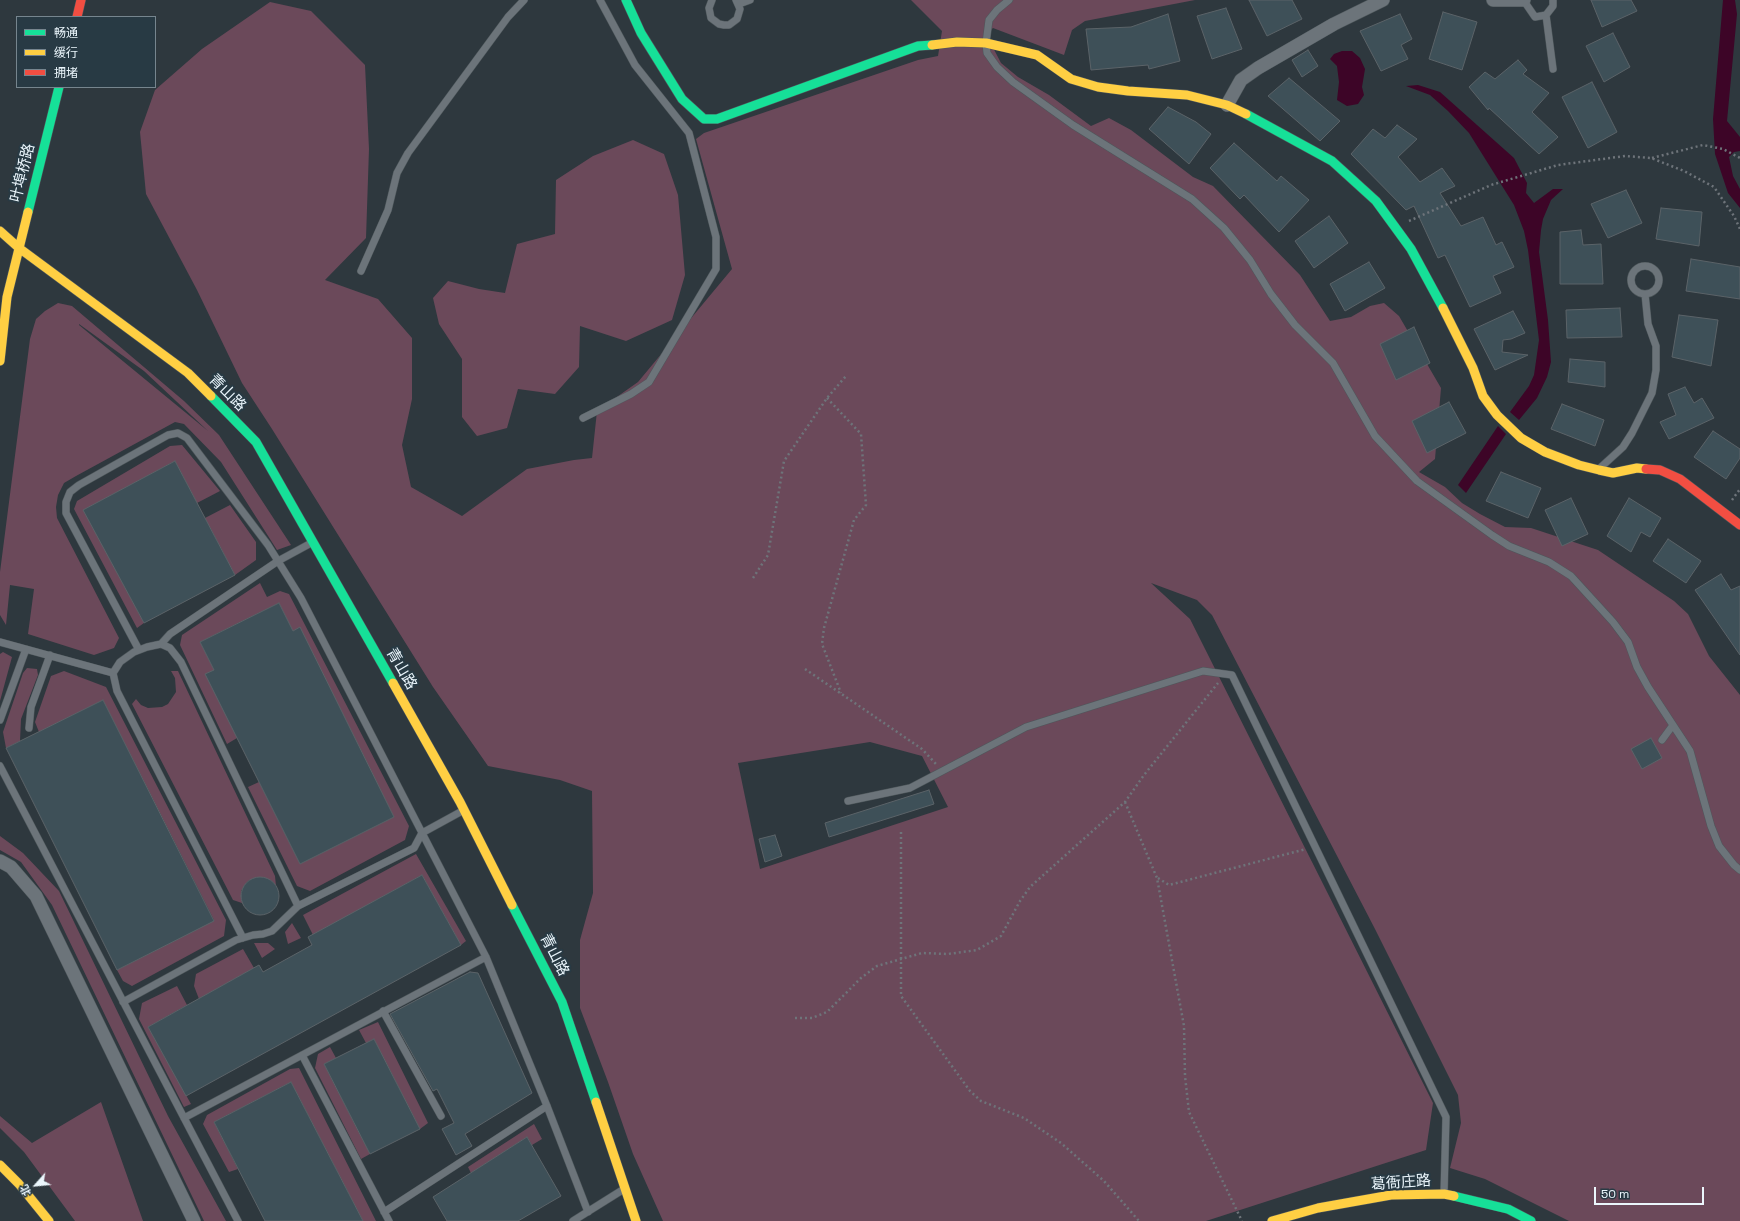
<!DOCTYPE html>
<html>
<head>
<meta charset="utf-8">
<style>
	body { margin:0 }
	#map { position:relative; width:1740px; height:1221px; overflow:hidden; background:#2e383e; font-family:"Space Grotesk","Noto Sans SC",sans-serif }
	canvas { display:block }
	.legend { position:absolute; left:16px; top:16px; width:140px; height:72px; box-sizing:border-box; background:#283a44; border:1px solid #76858e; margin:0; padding:5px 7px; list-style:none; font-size:12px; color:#ebf6fc }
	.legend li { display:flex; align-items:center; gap:8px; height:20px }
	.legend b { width:20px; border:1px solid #76858e }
	.north { position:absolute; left:16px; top:1165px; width:40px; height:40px; -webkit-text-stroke:3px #283a44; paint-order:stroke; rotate:243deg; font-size:11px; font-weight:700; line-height:16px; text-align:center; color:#ebf6fc }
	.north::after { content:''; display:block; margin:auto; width:14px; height:18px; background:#ebf6fc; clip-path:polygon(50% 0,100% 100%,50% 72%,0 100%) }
	.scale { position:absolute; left:1594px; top:1187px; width:110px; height:18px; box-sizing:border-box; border:2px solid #ebf6fc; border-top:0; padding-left:5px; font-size:12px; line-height:14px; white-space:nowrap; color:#ebf6fc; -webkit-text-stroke:3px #283a44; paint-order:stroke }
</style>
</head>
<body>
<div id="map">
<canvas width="1740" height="1221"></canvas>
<ul class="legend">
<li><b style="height:5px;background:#16e098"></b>畅通</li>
<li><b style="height:5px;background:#ffcf43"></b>缓行</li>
<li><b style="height:5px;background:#f24e42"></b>拥堵</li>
</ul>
<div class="north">北</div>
<div class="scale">50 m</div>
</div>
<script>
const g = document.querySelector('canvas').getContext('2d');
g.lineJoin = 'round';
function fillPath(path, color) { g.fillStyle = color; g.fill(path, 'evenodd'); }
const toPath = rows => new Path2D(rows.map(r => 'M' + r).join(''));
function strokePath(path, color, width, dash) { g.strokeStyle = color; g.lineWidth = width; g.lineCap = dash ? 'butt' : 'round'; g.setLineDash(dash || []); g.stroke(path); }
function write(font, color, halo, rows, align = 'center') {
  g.font = font + ' "Space Grotesk","Noto Sans SC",sans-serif'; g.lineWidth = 4; g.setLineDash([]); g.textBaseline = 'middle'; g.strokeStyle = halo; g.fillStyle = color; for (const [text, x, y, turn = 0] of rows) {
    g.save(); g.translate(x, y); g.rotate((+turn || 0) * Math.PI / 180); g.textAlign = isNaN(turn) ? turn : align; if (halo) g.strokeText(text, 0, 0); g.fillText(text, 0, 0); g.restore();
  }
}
fillPath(toPath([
	[911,0,1195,0,1085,21,1072,30,1064,55,993,28,986,34,1001,63,1018,77,1049,95,1091,126,1109,118,1131,130,1193,177,1213,186,1300,275,1330,321,1351,317,1370,306,1384,303,1399,316,1441,388,1435,459,1419,472,1445,487,1462,503,1480,514,1505,527,1531,528,1598,550,1674,601,1688,614,1709,656,1740,695,1740,1221,1569,1221,1485,1179,1450,1168,1461,1123,1458,1095,1375,929,1212,615,1197,600,1151,583,1190,619,1433,1103,1426,1150,1206,1221,663,1221,633,1154,608,1082,580,1008,580,940,593,893,592,791,560,780,488,766,433,687,272,429,242,383,197,290,146,194,140,132,155,90,202,49,270,2,311,11,365,65,369,149,366,238,325,280,378,299,412,338,412,399,402,445,411,487,462,516,527,469,574,460,592,458,597,411,638,382,732,269,696,139,704,133,918,60,938,56,942,31],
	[870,742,922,756,948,807,760,869,738,763],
	[633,140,664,154,678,195,685,275,672,320,626,341,580,326,579,367,555,394,518,389,507,428,477,436,462,417,462,359,439,324,433,298,448,281,479,289,505,293,517,244,555,234,556,180,593,156],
	[58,303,72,306,184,401,219,435,291,545,277,550,221,462,184,424,175,422,76,476,64,483,58,495,56,507,57,518,119,638,114,648,94,655,28,634,34,589,10,585,6,625,0,615,0,572,30,339,36,319,45,311],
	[79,324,144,371,208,431,79,325],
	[182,445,220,491,197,503,175,461,84,510,144,623,137,628,74,509,77,501,170,446],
	[230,505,256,542,256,560,235,575,205,518],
	[260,583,267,597,280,591,289,594,409,826,405,840,310,891,297,886,248,787,259,782,300,864,394,817,300,628,293,631,279,603,200,642,214,670,237,738,227,744,180,645,182,635],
	[3,652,12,657,0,701,0,654],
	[27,668,37,669,38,675,21,719,20,741,6,748,3,732,23,673],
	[64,671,106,687,226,920,224,936,132,986,123,981,117,970,214,920,103,700,39,732,35,722,51,676],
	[171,671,178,671,275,876,276,886,272,881,260,877,248,881,241,891,242,903,233,900,132,704,136,699,141,705,148,708,162,707,168,704,176,692,175,678],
	[0,836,23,853,59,891,168,1116,226,1221,204,1221,52,905,21,862,0,850],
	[416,854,466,941,461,945,422,875,313,935,303,915],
	[292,923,301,938,288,944,285,932],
	[254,943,268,943,275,949,262,958],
	[243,949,254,968,199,999,194,986,196,974],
	[177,986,187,1005,148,1027,191,1104,184,1107,139,1019,142,1003],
	[378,1022,428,1123,420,1129,374,1039,366,1043,359,1030],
	[330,1047,336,1058,324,1064,370,1154,361,1159,315,1068,318,1054],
	[299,1068,376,1221,363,1221,291,1082,214,1122,238,1169,229,1172,203,1124,207,1115,290,1069],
	[101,1102,143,1221,75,1221,24,1152,0,1128,0,1116,32,1143],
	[534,1124,542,1139,532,1145,527,1137,471,1173,468,1167]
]), '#6b495a');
fillPath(toPath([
	[1723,0,1735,0,1737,14,1727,121,1740,137,1740,151,1734,152,1729,157,1733,176,1740,189,1740,208,1728,193,1715,154,1713,119],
	[1342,51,1352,51,1360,58,1365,69,1362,87,1364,95,1358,104,1347,106,1337,100,1339,82,1337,66,1330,59,1334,54],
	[1418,85,1440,92,1514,158,1527,183,1526,193,1534,203,1553,189,1563,189,1551,200,1543,219,1541,230,1539,252,1548,320,1551,362,1547,377,1537,398,1519,420,1510,412,1529,386,1534,375,1539,340,1528,250,1524,231,1514,205,1469,133,1448,111,1430,95,1406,86],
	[1498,426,1506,434,1466,493,1458,485]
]), '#3d0527');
const building = toPath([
	[1249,0,1292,0,1302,19,1267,36,1249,0],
	[1591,0,1631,0,1637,11,1602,27,1591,0],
	[1226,8,1242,49,1212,59,1197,16,1226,8],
	[1443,12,1477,22,1462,70,1429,59,1443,12],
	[1168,14,1180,61,1149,69,1148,65,1091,70,1086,29,1131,27,1168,14],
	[1400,14,1412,39,1401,45,1408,59,1381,71,1360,31,1400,14],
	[1613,33,1630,67,1604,82,1586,46,1613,33],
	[1308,50,1318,66,1302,77,1292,60,1308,50],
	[1518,60,1527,70,1523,74,1549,93,1532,112,1558,137,1539,154,1489,108,1488,110,1469,87,1485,72,1495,79,1518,60],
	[1289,78,1340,121,1320,141,1268,96,1289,78],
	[1592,82,1617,132,1588,148,1562,97,1592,82],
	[1168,107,1196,122,1211,134,1189,164,1149,129,1168,107],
	[1397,125,1417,139,1398,157,1420,182,1442,168,1455,186,1440,193,1461,226,1483,217,1496,245,1502,242,1514,267,1493,276,1501,293,1470,307,1445,255,1438,258,1414,206,1406,210,1351,154,1373,129,1385,138,1397,125],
	[1234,143,1277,181,1281,176,1309,200,1279,232,1244,195,1240,199,1210,168,1234,143],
	[1626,190,1642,223,1608,238,1591,204,1626,190],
	[1661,208,1702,212,1699,246,1656,239,1661,208],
	[1329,216,1348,243,1314,268,1295,241,1329,216],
	[1581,230,1583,245,1601,244,1603,284,1560,284,1560,232,1581,230],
	[1691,259,1740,267,1740,299,1686,291,1691,259],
	[1369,262,1385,288,1345,311,1330,284,1369,262],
	[1620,308,1622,337,1567,338,1566,310,1620,308],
	[1513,311,1525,333,1511,339,1503,340,1502,352,1528,355,1495,370,1474,329,1513,311],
	[1679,315,1718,320,1711,366,1672,357,1679,315],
	[1414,327,1430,363,1396,380,1380,344,1414,327],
	[1570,359,1605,362,1605,387,1568,382,1570,359],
	[1685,387,1694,403,1702,398,1714,418,1669,439,1660,422,1676,415,1668,394,1685,387],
	[1449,402,1466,433,1427,453,1412,421,1449,402],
	[1562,404,1604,420,1595,446,1551,429,1562,404],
	[1713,431,1740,449,1740,458,1726,479,1694,457,1713,431],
	[175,461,235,575,144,623,83,510,175,461],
	[1501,472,1541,488,1528,518,1486,501,1501,472],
	[1571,498,1588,534,1562,546,1545,510,1571,498],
	[1629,498,1661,518,1650,537,1641,532,1631,552,1607,536,1629,498],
	[1668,539,1701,561,1686,583,1653,561,1668,539],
	[1721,574,1731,590,1740,586,1740,655,1695,590,1721,574],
	[279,603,293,631,300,627,394,817,300,864,205,674,214,670,200,642,279,603],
	[103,700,214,921,117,970,6,748,103,700],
	[1651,738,1662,758,1642,769,1631,749,1651,738],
	[929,790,934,804,829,837,825,823,929,790],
	[775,835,782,856,765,862,759,839,775,835],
	[422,875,461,945,186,1096,148,1027,259,965,263,972,312,945,308,937,422,875],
	'241 896a19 19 0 1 1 38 0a19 19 0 1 1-38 0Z',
	[470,972,478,973,532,1093,465,1134,472,1146,456,1155,442,1129,454,1123,437,1089,433,1091,390,1014,470,972],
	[374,1039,420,1129,370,1154,324,1064,374,1039],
	[291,1082,363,1221,265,1221,214,1122,291,1082],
	[527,1137,561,1196,518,1221,447,1221,433,1197,527,1137]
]);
fillPath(building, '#3e5058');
strokePath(building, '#5b6368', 1);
const lane = toPath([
	[712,0,709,8,711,18,719,24,724,25,729,25,737,19,740,9,736,0],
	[1009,0,997,10,989,20,986,43,987,53,997,67,1013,82,1073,125,1192,199,1224,228,1250,260,1271,294,1295,325,1333,363,1375,436,1417,481,1492,535,1509,546,1549,562,1571,576,1613,622,1628,642,1637,667,1648,687,1690,751,1711,826,1719,846,1734,865,1740,870],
	[1524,1,1535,17,1546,15,1553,6,1553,0],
	[739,4,750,0],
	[1546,15,1553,69],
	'1631 280a14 14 0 1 1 28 0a14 14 0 1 1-28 0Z',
	[361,271,388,210,397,173,408,153,508,17,524,0],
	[583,418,631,394,649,382,716,269,716,237,689,133,635,65,600,0],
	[1600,468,1623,447,1632,433,1652,393,1656,370,1656,346,1648,324,1645,294],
	[0,642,113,673],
	[161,644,170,634,278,561,313,542],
	[139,650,66,513,66,502,70,492,79,485,168,435,178,433,187,438,268,545,301,598,486,957,547,1106,588,1212],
	[0,720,26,649],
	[29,728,31,707,50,655],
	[1662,740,1673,725],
	[0,766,238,1221],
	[848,801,910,788,1026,727,1203,671,1232,675,1446,1117,1444,1194],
	[243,938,117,691,113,673,120,662,134,652,147,647,161,644,170,648,181,662,298,906],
	[123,1002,236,940,253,935,263,934,272,931,298,906,414,848,422,833,464,810],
	[383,1011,441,1116],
	[302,1055,389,1221],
	[184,1118,486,957],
	[384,1212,547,1106],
	[573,1221,624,1189]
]);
const street = toPath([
	[1493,0,1524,0],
	[1227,105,1241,80,1258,68,1334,24,1383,0],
	[0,861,11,867,36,896,194,1221]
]);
const fast = toPath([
	[626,0,641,33,682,99,704,119,717,119,918,46,932,45],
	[1246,114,1332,161,1376,201,1411,249,1443,308],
	[28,212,59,87],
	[211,396,256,442,393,683],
	[512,905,562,1002,596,1102],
	[1454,1196,1508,1209,1531,1221]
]);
const slow = toPath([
	[932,45,957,42,986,43,1037,55,1071,79,1098,87,1128,91,1187,95,1227,105,1246,114],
	[0,231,19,248,188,373,211,396],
	[1443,308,1473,368,1483,396,1497,415,1521,438,1545,452,1579,465,1599,470,1613,473,1637,468,1646,469],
	[0,361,7,297,28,212],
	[393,683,460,802,512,905],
	[596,1102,636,1221],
	[0,1165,19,1184,49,1221],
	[1272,1221,1318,1208,1391,1195,1444,1194,1454,1196]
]);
const jam = toPath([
	[77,17,81,0],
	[1646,469,1660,470,1680,479,1740,525]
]);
strokePath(lane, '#4e575b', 8);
strokePath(street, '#4e575b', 14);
strokePath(fast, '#4e575b', 10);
strokePath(slow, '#4e575b', 10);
strokePath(jam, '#4e575b', 10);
strokePath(toPath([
	[1652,158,1703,145,1723,149,1740,158],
	[1409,221,1491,185,1558,165,1625,156,1651,158,1684,171,1714,187,1734,216,1740,229],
	[827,398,861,434,866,505,854,520,824,628,822,644,841,693],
	[1732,500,1740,489],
	[753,578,768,555,784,461,827,398,846,376],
	[805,669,922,749,936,764],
	[1125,802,1157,878,1184,1026,1185,1076,1189,1112,1242,1221],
	[901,832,901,996,970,1091,981,1101,1024,1118,1061,1143,1104,1181,1139,1221],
	[1158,878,1169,885,1306,849],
	[795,1018,812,1018,827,1012,861,978,877,966,922,953,948,954,977,950,1001,936,1020,901,1030,887,1125,802,1144,775,1218,683]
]), '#6e747a', 2.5, [2, 3]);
strokePath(lane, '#6c747a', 7);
strokePath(street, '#6c747a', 13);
strokePath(fast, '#16e098', 9);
strokePath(slow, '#ffcf43', 9);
strokePath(jam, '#f24e42', 9);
write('15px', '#ebf6fc', '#283a44', [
	["叶埠桥路",23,173,-76],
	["青山路",227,393,45],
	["青山路",401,669,60],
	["青山路",554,955,63],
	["葛衙庄路",1401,1183,-4]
]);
</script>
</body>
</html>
